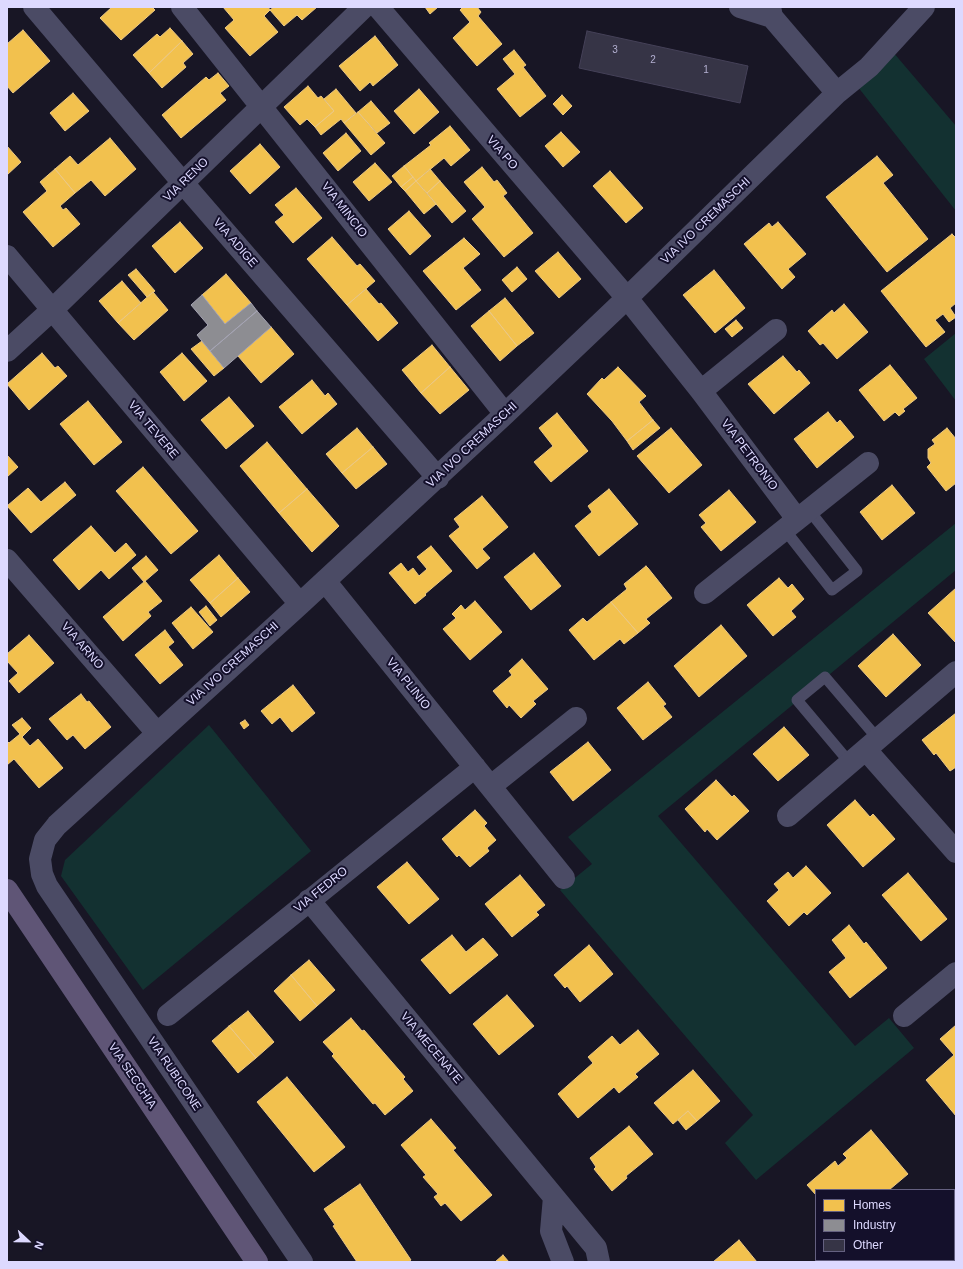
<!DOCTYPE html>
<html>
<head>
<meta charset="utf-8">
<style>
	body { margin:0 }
	#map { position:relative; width:963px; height:1269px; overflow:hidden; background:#181625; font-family:Helvetica,sans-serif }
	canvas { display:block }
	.frame { position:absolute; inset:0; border:8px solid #ddd9ff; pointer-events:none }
	.legend { position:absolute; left:815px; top:1189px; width:140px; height:72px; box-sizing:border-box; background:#14102b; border:1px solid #646080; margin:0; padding:5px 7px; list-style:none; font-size:12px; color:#ddd9ff }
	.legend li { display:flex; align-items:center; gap:8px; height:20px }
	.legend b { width:20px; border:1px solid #646080 }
	.north { position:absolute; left:8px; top:1221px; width:40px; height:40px; -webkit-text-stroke:3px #14102b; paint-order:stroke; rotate:112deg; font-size:11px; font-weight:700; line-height:16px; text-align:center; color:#ddd9ff }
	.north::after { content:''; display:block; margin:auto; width:14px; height:18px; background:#ddd9ff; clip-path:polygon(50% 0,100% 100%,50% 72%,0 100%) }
</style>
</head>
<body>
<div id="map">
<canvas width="963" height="1269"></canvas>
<div class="frame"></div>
<ul class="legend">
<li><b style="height:11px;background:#f2c14e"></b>Homes</li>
<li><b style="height:11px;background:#8d8d92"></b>Industry</li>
<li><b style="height:11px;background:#363446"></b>Other</li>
</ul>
<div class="north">N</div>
</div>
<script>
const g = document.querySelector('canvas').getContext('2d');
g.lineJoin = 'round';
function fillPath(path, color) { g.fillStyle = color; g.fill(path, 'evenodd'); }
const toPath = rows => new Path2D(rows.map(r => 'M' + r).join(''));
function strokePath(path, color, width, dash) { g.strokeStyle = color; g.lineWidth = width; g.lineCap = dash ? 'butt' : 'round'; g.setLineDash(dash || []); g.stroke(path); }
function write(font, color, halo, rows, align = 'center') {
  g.font = font + ' Helvetica,sans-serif'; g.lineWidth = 4; g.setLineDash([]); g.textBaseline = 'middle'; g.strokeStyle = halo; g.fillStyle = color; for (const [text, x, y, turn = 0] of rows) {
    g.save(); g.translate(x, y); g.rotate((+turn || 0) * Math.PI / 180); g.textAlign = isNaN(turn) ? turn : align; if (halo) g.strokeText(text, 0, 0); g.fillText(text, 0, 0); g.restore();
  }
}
fillPath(toPath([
	[887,45,956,126,956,211,850,77],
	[956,333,956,401,924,359],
	[956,523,956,570,658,816,855,1046,889,1018,914,1048,756,1180,725,1143,753,1115,560,890,592,864,568,837],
	[209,725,311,851,143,990,61,876,65,860]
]), '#133131');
const homes = toPath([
	[112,7,152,7,155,10,121,40,100,18,112,7],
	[223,7,268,7,270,10,264,16,278,32,250,56,225,28,234,20,223,7],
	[274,7,317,7,302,20,297,15,284,26,270,10,274,7],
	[425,7,438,7,430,14,425,7],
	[463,7,477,7,481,12,478,16,502,44,477,66,453,38,470,22,460,10,463,7],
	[170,28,182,41,149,73,133,55,157,34,160,37,170,28],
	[23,30,50,61,13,93,7,86,7,44,23,30],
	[375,36,398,65,373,86,370,82,360,91,339,66,375,36],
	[182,41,193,54,183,63,186,67,162,88,149,73,182,41],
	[514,50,526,65,523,67,546,96,520,117,497,89,515,74,503,59,514,50],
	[218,73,229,86,220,93,226,100,181,138,162,115,206,77,209,80,218,73],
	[308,86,318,98,321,96,334,111,315,127,307,119,300,125,284,107,308,86],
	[336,89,356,113,344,123,341,119,321,135,315,127,334,111,324,99,336,89],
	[419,89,439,112,414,134,394,111,419,89],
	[73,93,89,111,65,131,50,113,73,93],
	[562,95,572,106,563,115,553,104,562,95],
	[371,101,390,123,377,133,358,112,371,101],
	[358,112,385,143,371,155,344,123,358,112],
	[450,126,470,150,451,166,444,158,416,181,404,166,431,145,429,143,450,126],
	[561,132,580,152,563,167,545,146,561,132],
	[346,133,361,151,338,171,323,153,346,133],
	[110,138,136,169,105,196,91,180,75,193,55,169,70,156,78,165,110,138],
	[260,144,280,167,250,194,230,171,260,144],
	[7,146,21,162,7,175,7,146],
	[877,156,893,175,883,183,928,239,887,272,826,197,877,156],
	[375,163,392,182,369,201,353,182,375,163],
	[404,166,413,177,401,187,392,176,404,166],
	[482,167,494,182,497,180,507,193,503,196,533,233,504,257,472,219,485,207,464,182,482,167],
	[55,169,75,193,60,206,63,210,66,208,80,224,53,247,23,212,47,191,40,182,55,169],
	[430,169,440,181,427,193,416,181,430,169],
	[610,171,643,208,626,223,593,186,610,171],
	[413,177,416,181,405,191,401,187,413,177],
	[416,181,436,204,424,214,405,191,416,181],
	[440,181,466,211,452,223,427,193,440,181],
	[296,188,322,218,293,243,275,222,284,215,275,205,296,188],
	[409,211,431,236,410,255,388,229,409,211],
	[180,222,203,248,175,273,152,246,180,222],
	[778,222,806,254,788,269,795,277,782,289,744,244,769,223,772,227,778,222],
	[952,234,956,238,956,303,950,308,956,317,949,322,943,314,935,320,945,332,926,347,881,291,952,234],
	[332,237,357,266,360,264,375,281,347,305,307,259,332,237],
	[464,238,480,254,463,268,481,290,456,310,423,271,464,238],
	[558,252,581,279,559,298,535,271,558,252],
	[517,267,527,279,512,292,502,280,517,267],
	[136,269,155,291,147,297,128,275,136,269],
	[714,270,745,308,715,333,683,295,714,270],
	[226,274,251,303,225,324,202,295,226,274],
	[122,281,141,303,118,323,99,301,122,281],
	[366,289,379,304,381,303,398,323,378,341,347,305,366,289],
	[153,292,168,310,134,340,118,323,153,292],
	[505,298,534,333,517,346,489,311,505,298],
	[844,304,868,332,837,359,823,343,820,345,808,331,832,310,834,313,844,304],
	[489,311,517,346,500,361,471,326,489,311],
	[736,320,743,328,732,337,725,329,736,320],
	[271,327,294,354,261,383,238,356,271,327],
	[202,341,224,368,214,376,191,349,202,341],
	[432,345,450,367,421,393,402,370,432,345],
	[42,353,55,368,58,366,67,376,29,410,7,384,42,353],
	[182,353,207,381,184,401,160,372,182,353],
	[783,356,797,372,799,370,810,383,774,414,748,384,783,356],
	[890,365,917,398,903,409,905,411,899,416,895,412,884,421,859,390,890,365],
	[450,367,469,390,440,414,421,393,450,367],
	[618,367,646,396,639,402,653,420,627,441,612,421,587,394,602,378,604,380,618,367],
	[312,380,325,396,328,393,337,404,302,434,279,407,312,380],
	[229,397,254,426,226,449,201,420,229,397],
	[88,401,122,442,94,465,60,424,88,401],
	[828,412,837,423,840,420,854,437,817,468,794,439,828,412],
	[557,413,588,451,551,482,534,462,553,446,539,428,557,413],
	[653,420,660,428,633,450,627,441,653,420],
	[357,428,373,447,342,473,326,454,357,428],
	[671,428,702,465,669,493,637,456,671,428],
	[947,428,956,439,956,483,946,491,927,467,931,463,928,458,928,449,935,444,932,440,947,428],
	[267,442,307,489,279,513,240,466,267,442],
	[373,447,387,464,356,489,342,473,373,447],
	[7,455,18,467,7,477,7,455],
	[143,467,198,531,171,554,116,491,143,467],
	[65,482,76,495,31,533,7,506,28,488,41,502,65,482],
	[892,485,915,513,882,540,860,512,892,485],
	[307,489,339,526,312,552,279,513,307,489],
	[609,489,638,524,599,556,575,526,592,512,588,506,609,489],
	[729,490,756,522,721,551,701,527,706,523,699,515,729,490],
	[482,496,508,527,482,549,490,558,477,569,449,536,460,527,454,519,482,496],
	[91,526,115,553,126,543,136,555,109,579,101,570,79,590,53,560,91,526],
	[431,546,452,571,425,594,426,595,415,604,389,573,401,563,408,572,413,568,419,576,427,569,417,557,431,546],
	[534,553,561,586,531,610,504,577,534,553],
	[219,555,238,578,210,603,190,580,219,555],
	[146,556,158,570,144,582,132,568,146,556],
	[646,566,648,568,672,598,646,619,650,623,638,633,611,602,627,589,624,584,646,566],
	[238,578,250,592,221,617,210,603,238,578],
	[779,578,788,588,792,584,804,599,791,611,796,617,773,636,747,605,779,578],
	[145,581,162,601,148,612,151,616,123,641,103,617,145,581],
	[956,588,956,642,955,642,928,613,956,588],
	[475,601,502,632,470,660,443,629,456,618,452,614,461,605,465,610,475,601],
	[611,602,638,633,624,644,620,639,594,660,569,630,583,618,587,622,611,602],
	[206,606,217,620,210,626,199,612,206,606],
	[191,607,213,632,193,649,172,623,191,607],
	[721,625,747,656,699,697,674,666,721,625],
	[165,630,174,642,168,647,183,665,160,684,135,655,165,630],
	[893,634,921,665,886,697,858,666,893,634],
	[29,635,54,663,19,693,9,681,18,673,7,661,7,654,29,635],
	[522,659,548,689,533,701,536,704,521,718,509,705,507,708,493,691,512,675,509,671,522,659],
	[648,682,666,704,663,706,672,717,643,740,617,708,648,682],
	[293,685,315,713,292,732,280,717,272,724,261,711,293,685],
	[81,694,87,702,89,701,111,727,85,749,73,735,67,740,49,719,81,694],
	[956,713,956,767,950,771,936,753,934,755,922,740,956,713],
	[22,718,31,728,22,737,30,746,38,739,63,768,39,788,14,759,7,765,7,741,9,743,20,734,12,725,22,718],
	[245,720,249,725,244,729,240,723,245,720],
	[784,727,809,755,778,781,753,754,784,727],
	[588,742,611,770,573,801,550,772,588,742],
	[716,780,732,797,734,795,749,811,717,840,707,829,705,832,685,809,716,780],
	[855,800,870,817,873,814,895,839,863,867,827,825,855,800],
	[475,810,487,823,484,826,496,840,487,848,489,851,470,867,459,855,457,857,442,839,475,810],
	[407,862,439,899,409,924,377,887,407,862],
	[806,866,831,893,807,915,804,912,789,926,767,901,779,890,774,884,788,872,793,878,806,866],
	[908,873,947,919,921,941,882,895,908,873],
	[520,875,545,905,536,912,539,915,512,937,485,904,520,875],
	[849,925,864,944,866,942,887,968,850,998,829,972,846,958,832,940,849,925],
	[452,935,466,952,483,938,498,955,450,994,421,960,452,935],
	[589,945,613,974,580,1002,567,986,565,988,554,975,589,945],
	[309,960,335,990,317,1006,291,975,309,960],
	[291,975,317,1006,300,1021,274,991,291,975],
	[507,995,534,1026,499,1055,473,1024,507,995],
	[248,1011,274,1042,256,1058,229,1026,248,1011],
	[351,1018,362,1031,364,1030,405,1077,403,1079,413,1091,385,1115,375,1103,373,1104,332,1056,334,1054,323,1042,351,1018],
	[956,1025,956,1116,926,1080,954,1055,940,1039,956,1025],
	[229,1026,256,1058,238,1073,212,1041,229,1026],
	[638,1030,659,1054,635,1074,638,1077,619,1093,614,1087,578,1118,558,1094,593,1063,588,1057,612,1036,620,1045,638,1030],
	[693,1070,720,1101,697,1121,688,1111,673,1124,654,1103,693,1070],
	[287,1077,345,1147,314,1172,257,1102,287,1077],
	[688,1111,697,1121,686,1130,678,1120,688,1111],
	[431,1119,456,1148,453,1150,492,1195,461,1221,445,1203,441,1206,434,1197,438,1194,423,1177,426,1175,401,1145,431,1119],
	[629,1126,653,1154,626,1176,627,1178,612,1191,594,1169,596,1167,590,1158,629,1126],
	[871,1130,908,1174,889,1190,816,1190,816,1195,807,1185,835,1161,838,1166,847,1158,843,1154,871,1130],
	[360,1184,411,1260,408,1262,357,1262,333,1226,335,1225,324,1209,360,1184],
	[739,1240,757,1262,713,1262,739,1240],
	[503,1255,509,1262,495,1262,503,1255]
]);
fillPath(homes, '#f2c14e');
strokePath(homes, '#ecc883', 1);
const industry = toPath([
	[202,295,225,324,251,303,257,311,210,351,197,335,208,325,191,305,202,295],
	[257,311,271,327,224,368,210,351,257,311]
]);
fillPath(industry, '#8d8d92');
strokePath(industry, '#a5a4b3', 1);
const building = toPath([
	[587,31,748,66,740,103,579,68,587,31]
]);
fillPath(building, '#363446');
strokePath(building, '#454158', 1);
strokePath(toPath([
	[785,530,832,590,857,571,809,510],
	[850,763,797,700,825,677,878,739]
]), '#4b4b65', 11);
strokePath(toPath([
	[34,7,183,183,438,478],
	[182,7,505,414],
	[378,7,627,298,701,391,797,519],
	[740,7,772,17],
	[770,7,772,17,837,93],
	[7,256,300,604],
	[7,351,52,310,364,7],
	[701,391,776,330],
	[7,560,157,733],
	[325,581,564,878],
	[705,593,868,463],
	[866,750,956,852],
	[491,786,576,718],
	[788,816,956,672],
	[309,900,596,1248,599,1262],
	[168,1015,475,767],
	[904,1016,956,973],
	[554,1197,551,1231,563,1262],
	[954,1236,956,1235],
	[302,1262,47,886,42,874,40,859,45,840,57,825,300,604,505,414,627,298,837,93,869,67,924,7],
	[923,1262,925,1260]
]), '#4b4b65', 22);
strokePath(toPath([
	[7,890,257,1262]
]), '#5f5576', 22);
write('10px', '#b3b0d1', null, [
	["3",615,50],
	["2",653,60],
	["1",706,70]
]);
write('12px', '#ddd9ff', '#14102b', [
	["VIA PO",502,153,49],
	["VIA RENO",186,180,-44],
	["VIA MINCIO",344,210,52],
	["VIA IVO CREMASCHI",706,221,-44],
	["VIA ADIGE",235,243,49],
	["VIA TEVERE",153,430,50],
	["VIA IVO CREMASCHI",472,445,-43],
	["VIA PETRONIO",749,455,53],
	["VIA ARNO",82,646,49],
	["VIA IVO CREMASCHI",233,664,-42],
	["VIA PLINIO",408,684,51],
	["VIA FEDRO",321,890,-39],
	["VIA MECENATE",431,1048,50],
	["VIA RUBICONE",174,1074,56],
	["VIA SECCHIA",132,1076,56]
]);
</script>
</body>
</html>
